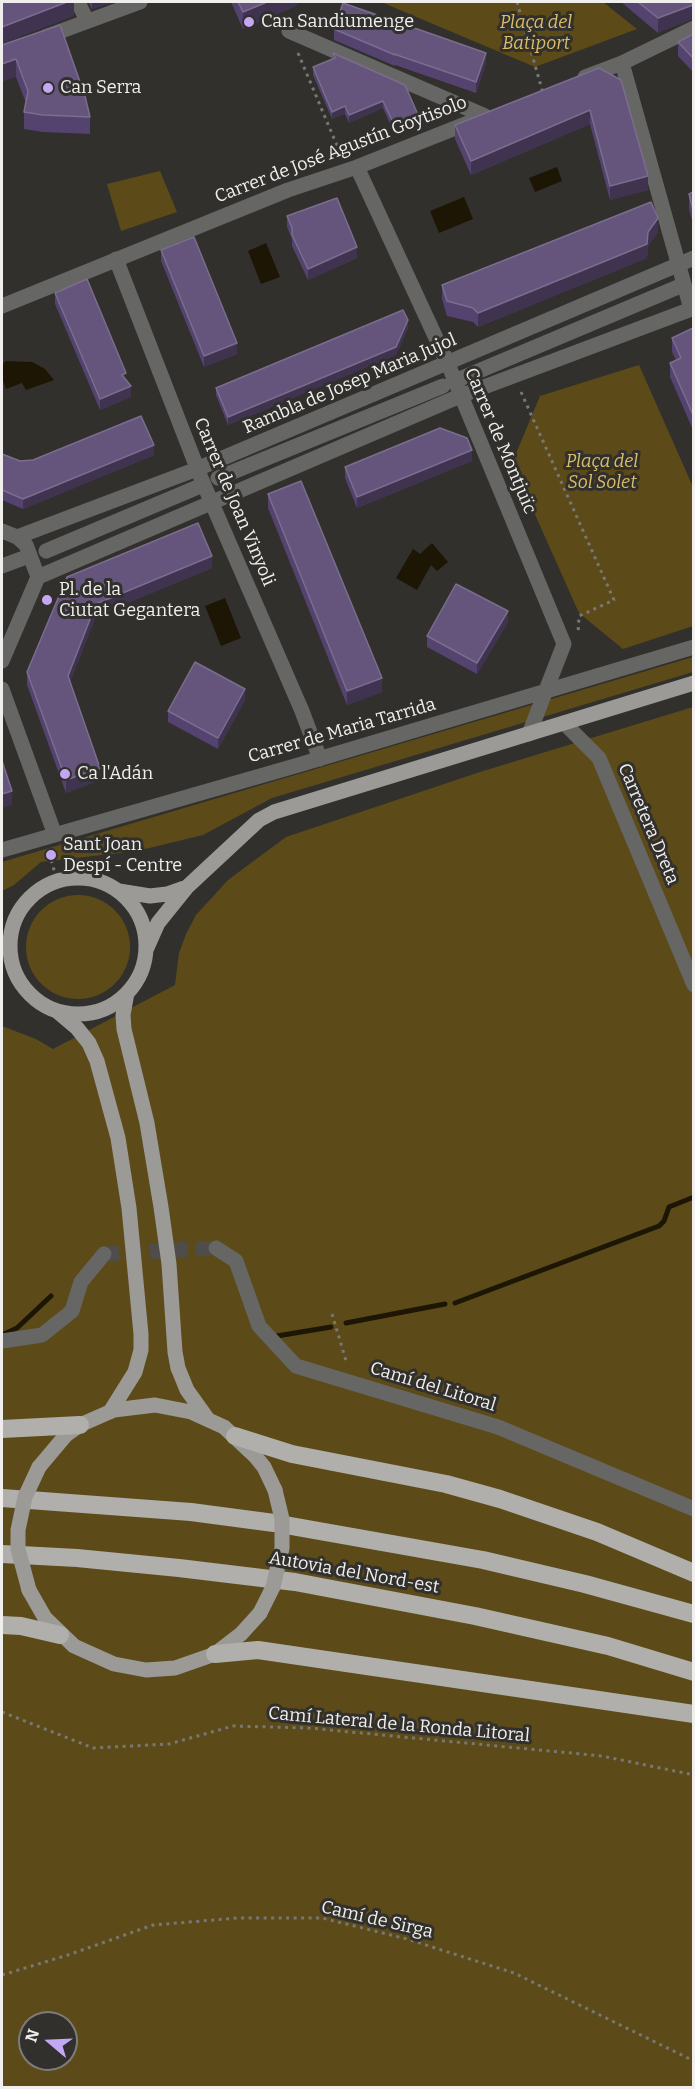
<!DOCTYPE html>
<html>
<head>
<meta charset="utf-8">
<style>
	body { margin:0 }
	#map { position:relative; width:695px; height:2089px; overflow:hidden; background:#31302d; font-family:Bitter,serif }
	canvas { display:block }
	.frame { position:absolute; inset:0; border:3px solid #f0efee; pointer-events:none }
	.north { position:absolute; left:18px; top:2011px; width:60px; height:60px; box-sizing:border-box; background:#31302d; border:2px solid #7d7c7a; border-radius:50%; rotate:289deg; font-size:16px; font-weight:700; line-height:24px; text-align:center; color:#f0efee }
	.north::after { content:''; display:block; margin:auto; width:21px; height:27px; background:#c3a7f2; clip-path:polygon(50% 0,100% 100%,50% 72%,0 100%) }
</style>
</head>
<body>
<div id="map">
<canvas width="695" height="2089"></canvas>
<div class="frame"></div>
<div class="north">N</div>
</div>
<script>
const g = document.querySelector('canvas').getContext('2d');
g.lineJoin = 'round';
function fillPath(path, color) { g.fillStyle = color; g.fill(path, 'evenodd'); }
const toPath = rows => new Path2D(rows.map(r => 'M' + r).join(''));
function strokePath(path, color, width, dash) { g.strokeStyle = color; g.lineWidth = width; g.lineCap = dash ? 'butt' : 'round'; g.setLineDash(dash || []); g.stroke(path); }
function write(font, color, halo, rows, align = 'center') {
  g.font = font + ' Bitter,serif'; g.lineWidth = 6; g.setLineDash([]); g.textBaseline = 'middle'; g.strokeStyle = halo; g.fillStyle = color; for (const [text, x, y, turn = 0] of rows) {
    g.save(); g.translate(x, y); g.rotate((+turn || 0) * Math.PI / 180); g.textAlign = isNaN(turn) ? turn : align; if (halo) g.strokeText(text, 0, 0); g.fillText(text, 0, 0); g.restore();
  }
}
fillPath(toPath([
	[381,2,603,2,637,29,535,67],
	[160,171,177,212,121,231,107,184],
	[639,365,693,487,693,626,623,649,579,613,512,463,540,396],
	[693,657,693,672,272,798,203,835,137,851,41,862,14,885,2,891,2,862],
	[693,707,693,2087,2,2088,2,1026,36,1039,53,1049,175,985,179,953,186,934,196,915,228,880,286,837,480,772],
	[30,2023,66,2023,66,2059,30,2059],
	'26 947a52 52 0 1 1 104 0a52 52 0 1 1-104 0Z'
]), '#5c4b19');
fillPath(toPath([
	[557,167,562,181,535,192,529,178],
	[464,197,473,219,439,233,430,211],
	[266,243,280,277,261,284,248,251],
	[6,361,32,362,45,369,54,380,26,390,22,383,6,389,2,378,2,364],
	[432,543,448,562,437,571,431,565,417,590,396,578,413,549,420,554],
	[225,598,241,638,221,646,205,606]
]), '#1d1605');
strokePath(toPath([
	[455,1303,659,1226,664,1221,669,1207,694,1197],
	[346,1323,445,1304],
	[2,1335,17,1328,51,1296],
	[277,1336,331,1327]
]), '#1d1605', 5);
strokePath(toPath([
	[104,1254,216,1248]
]), '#4e4d4a', 15, [15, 8]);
strokePath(toPath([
	[517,2,543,93],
	[298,53,341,155],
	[521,392,614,600,579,616,578,634],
	[49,853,57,880],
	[332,1314,347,1364],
	[2,1712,93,1748,169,1744,233,1726,309,1728,602,1756,694,1775],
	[2,1975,68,1955,153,1925,237,1918,322,1918,407,1939,514,1973,694,2061]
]), '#787774', 3, [3, 4.5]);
strokePath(toPath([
	[78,2,87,21],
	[289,31,485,116],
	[45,37,140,2],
	[622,63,691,309],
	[585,77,622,63,694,28],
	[357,167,448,364,564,644,529,734],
	[116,259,201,478,302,711,320,759],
	[2,306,288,190,357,167,473,121],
	[462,378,678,287],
	[218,478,443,386],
	[2,531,17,537,26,545,38,577,2,661],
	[17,537,197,469,694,258],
	[46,551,198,487],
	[2,566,21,559],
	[38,577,460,396,694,308],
	[2,689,55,835],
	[564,723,599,758,694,985],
	[2,850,295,766,694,647],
	[216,1248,236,1261,259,1326,296,1366,498,1427,694,1509],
	[2,1341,42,1335,72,1311,81,1282,104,1254]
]), '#666664', 15);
strokePath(toPath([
	'10 946a68 68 0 1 1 136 0a68 68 0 1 1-136 0Z',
	[119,891,150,896,167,894,184,888],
	[146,950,158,923,187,887,259,820,274,812,694,683],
	[127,993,123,1015,124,1029,147,1123,161,1207,169,1264,175,1352,178,1368,187,1390,207,1418],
	[58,1012,77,1028,89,1043,97,1061,118,1138,129,1208,141,1334,141,1350,135,1372,110,1412],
	[39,1467,66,1435,80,1425,114,1410,155,1405,191,1412,224,1427,255,1456,264,1467,275,1490],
	[29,1590,45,1618,74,1646,114,1664,146,1670,175,1668,215,1654,241,1634,260,1613]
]), '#9b9a97', 15);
strokePath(toPath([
	[2,1429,80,1425],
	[235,1436,292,1454,446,1484,500,1499,597,1532,694,1573],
	[2,1498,191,1512,274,1523,483,1560,585,1584,694,1614],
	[2,1554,77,1558,179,1568,295,1582,475,1616,608,1646,694,1672],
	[2,1625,21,1626,60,1635],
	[215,1654,258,1650,694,1714]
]), '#b0afab', 18);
strokePath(toPath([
	[29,1590,18,1549,18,1530,25,1497,39,1467],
	[260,1613,273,1587,282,1548,282,1519,275,1490]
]), '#9b9a97', 15);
fillPath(toPath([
	[88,2,113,2,92,9],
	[231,2,297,2,296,6,243,29],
	[621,2,693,2,658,33],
	[334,29,486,64,476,93,395,65,395,66,334,40],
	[693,34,693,72,678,56,678,42],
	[2,45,90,117,90,134,43,132,24,129,24,112,26,103,16,77],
	[333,53,419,125,395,135,383,108,349,123,345,114,332,119,313,75,313,67,333,59],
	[599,68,648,190,610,200,590,124,471,175,455,139,455,125],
	[693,192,693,224,689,209,689,194],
	[287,216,357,258,308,280,292,246,292,239,287,227],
	[658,232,648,246,647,258,478,327,473,322,447,316,442,299,442,285],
	[161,250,237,354,204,367,161,261],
	[55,293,126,380,131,397,100,410,55,304],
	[408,328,396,355,228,425,216,395,216,388],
	[693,328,693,430,670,377,670,363,676,360,672,352,672,338],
	[2,454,20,461,33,460,154,455,23,509,2,500],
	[472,461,357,508,345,478,345,467],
	[268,494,382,692,347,705,268,508],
	[212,568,96,616,70,682,100,780,66,793,27,685,27,672,67,577],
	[508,622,477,674,427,647,427,636],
	[245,700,218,749,168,722,168,711]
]), '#54426f');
fillPath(toPath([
	[67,2,74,2,74,16,2,44,2,27],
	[92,2,113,2,92,9],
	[267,2,297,2,296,6,243,29,243,12],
	[693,5,693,19,658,33,658,18],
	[486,53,486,64,476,93,476,82],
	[16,59,16,77,2,82,2,64],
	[383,101,383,108,349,123,349,115],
	[345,106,345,114,332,119,332,112],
	[590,110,590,124,471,175,471,161],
	[419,117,419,125,395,135,395,127],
	[648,176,648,190,610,200,610,186],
	[658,218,658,232,648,246,647,258,478,327,478,313,648,232],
	[357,247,357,258,308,280,308,269],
	[408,320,408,328,396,355,228,425,228,417],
	[237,343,237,354,204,367,204,356],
	[131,386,131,397,100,410,100,399],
	[154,445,154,455,23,509,23,499],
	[472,450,472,461,357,508,357,497],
	[212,556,212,568,96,616,68,688,68,676,96,604],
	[508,611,508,622,477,674,477,663],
	[382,678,382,692,347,705,347,691],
	[245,689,245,700,218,749,218,738],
	[100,768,100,780,66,793,66,780],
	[12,791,12,805,2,808,2,794]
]), '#3f334f');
const building = toPath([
	[2,2,67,2,2,27,2,2],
	[238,2,267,2,243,12,238,2],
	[638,2,693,2,693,5,658,18,638,2],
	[343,3,486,53,476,82,394,54,395,55,334,29,343,3],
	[60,25,85,96,90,117,43,115,24,112,28,91,16,59,2,64,2,45,60,25],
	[693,34,693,58,678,42,693,34],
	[333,53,405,85,419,117,395,127,383,101,349,115,345,106,332,112,313,67,335,58,333,53],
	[599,68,621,80,648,176,610,186,590,110,471,161,455,125,599,68],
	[693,192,693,210,689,194,693,192],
	[337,198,357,247,308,269,292,235,292,228,287,216,337,198],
	[651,202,658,218,648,232,647,244,478,313,473,308,447,301,442,285,651,202],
	[194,237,237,343,204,356,161,250,194,237],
	[87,279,126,373,122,375,131,386,100,399,55,293,87,279],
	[403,310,408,320,396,347,228,417,216,388,403,310],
	[693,328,693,415,670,363,681,358,672,338,693,328],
	[141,416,154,445,23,499,2,490,2,454,20,461,33,460,141,416],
	[440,428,467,438,472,450,357,497,345,467,440,428],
	[301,481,382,678,347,691,268,494,301,481],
	[198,523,212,556,96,604,68,676,100,768,66,780,27,672,67,577,198,523],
	[456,584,508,611,477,663,427,636,456,584],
	[195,662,245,689,218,738,168,711,195,662],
	[2,761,12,791,2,794,2,761]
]);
fillPath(building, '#65557c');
strokePath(building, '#7a6d8e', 1.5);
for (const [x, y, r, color] of [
	[249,22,6,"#c3a7f2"],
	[48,88,6,"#c3a7f2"],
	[47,600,6,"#c3a7f2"],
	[65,774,6,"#c3a7f2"],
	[51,855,6,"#c3a7f2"]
]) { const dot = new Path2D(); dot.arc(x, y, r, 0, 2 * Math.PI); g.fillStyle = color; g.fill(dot); strokePath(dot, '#31302d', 2); }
write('18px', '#f0efee', '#31302d', [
	["Can Sandiumenge",261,22],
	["Can Serra",60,88],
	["Pl. de la",59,590],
	["Ciutat Gegantera",59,611],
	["Ca l'Adán",77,774],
	["Sant Joan",63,845],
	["Despí - Centre",63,866]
], 'left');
write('italic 18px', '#ddbe67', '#31302d', [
	["Plaça del",536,23],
	["Batiport",536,44],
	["Plaça del",602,462],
	["Sol Solet",602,483]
]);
write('18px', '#f0efee', '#31302d', [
	["Carrer de José Agustín Goytisolo",341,150,-21],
	["Rambla de Josep Maria Jujol",350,384,-23],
	["Carrer de Montjuïc",500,441,67],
	["Carrer de Joan Vinyoli",234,502,67],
	["Carrer de Maria Tarrida",342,731,-16],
	["Carretera Dreta",648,824,67],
	["Camí del Litoral",433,1387,17],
	["Autovia del Nord-est",354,1573,10],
	["Camí Lateral de la Ronda Litoral",399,1725,5],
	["Camí de Sirga",377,1920,13]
]);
</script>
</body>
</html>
